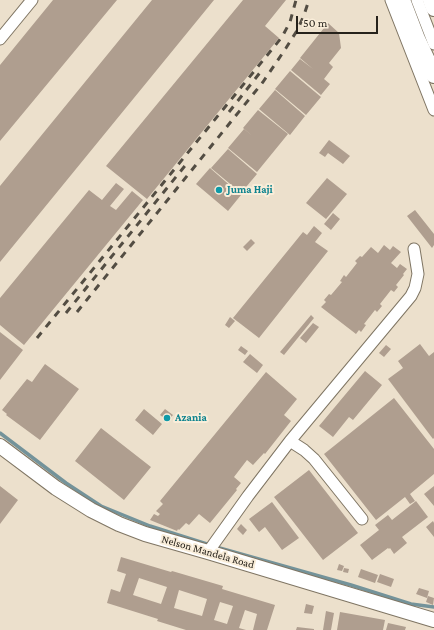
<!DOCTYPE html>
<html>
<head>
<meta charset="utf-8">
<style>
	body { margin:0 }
	#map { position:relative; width:434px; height:630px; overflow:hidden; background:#ece0cc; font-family:"Crimson Pro",serif }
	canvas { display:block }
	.scale { position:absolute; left:296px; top:16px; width:82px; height:18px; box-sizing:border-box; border:2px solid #26221b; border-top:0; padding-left:5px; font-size:12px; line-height:14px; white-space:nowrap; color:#26221b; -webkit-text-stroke:3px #f9edd9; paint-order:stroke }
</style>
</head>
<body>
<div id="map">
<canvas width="434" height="630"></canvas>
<div class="scale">50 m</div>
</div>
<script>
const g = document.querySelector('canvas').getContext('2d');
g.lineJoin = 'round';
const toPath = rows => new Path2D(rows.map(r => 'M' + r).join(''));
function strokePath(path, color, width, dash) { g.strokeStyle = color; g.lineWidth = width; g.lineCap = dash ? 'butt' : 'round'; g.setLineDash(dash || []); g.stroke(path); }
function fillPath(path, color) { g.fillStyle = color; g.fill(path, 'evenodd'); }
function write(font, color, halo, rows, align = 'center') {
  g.font = font + ' "Crimson Pro",serif'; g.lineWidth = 4; g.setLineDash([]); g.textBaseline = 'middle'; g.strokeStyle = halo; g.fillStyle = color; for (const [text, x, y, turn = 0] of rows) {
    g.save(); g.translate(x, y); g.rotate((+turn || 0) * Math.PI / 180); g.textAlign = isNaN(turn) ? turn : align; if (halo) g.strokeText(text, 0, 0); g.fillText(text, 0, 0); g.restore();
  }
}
strokePath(toPath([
	[0,433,66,483,101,506,150,526,210,545],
	[216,547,351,585,411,604,434,607]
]), '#74939a', 3.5);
fillPath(toPath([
	[53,0,117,0,0,141,0,65],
	[152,0,214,0,0,262,0,186],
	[243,0,286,0,265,26,279,38,147,199,106,166],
	[328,23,339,33,341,48,329,63,333,67,324,79,330,84,321,95,291,70,300,59,313,69,300,58],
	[290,71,321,97,306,115,275,89],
	[275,90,305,116,290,135,259,109],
	[258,110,288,134,257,172,228,148,244,129,254,137,243,128],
	[329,140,350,156,343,164,328,153,325,157,319,153],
	[228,149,257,174,241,193,211,168],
	[210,168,241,195,228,211,196,184],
	[327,178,347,194,326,219,306,203],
	[116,183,124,189,110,206,116,210,132,191,143,200,24,345,0,325,0,298,89,190,102,200],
	[415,210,434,234,434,245,432,248,407,216],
	[333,213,340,219,331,230,324,224],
	[314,226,322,233,315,242,328,251,259,338,233,318,303,232,307,235],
	[251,239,255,243,247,251,243,247],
	[384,245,390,250,393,246,401,252,391,263,397,268,400,264,407,269,403,274,404,275,396,285,398,287,394,292,391,290,380,304,382,306,377,312,375,310,364,324,366,325,361,332,359,330,356,334,321,307,326,302,324,300,329,294,331,295,342,282,340,281,344,275,346,277,357,263,355,261,360,256,362,257,371,247,378,253],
	[311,315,314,318,284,355,280,352],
	[230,317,235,321,229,328,225,325],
	[313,323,319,327,306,343,300,338],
	[0,332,23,350,0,380],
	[420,344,429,356,434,352,434,438,433,439,388,379,403,368,398,361],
	[386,345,391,349,384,357,379,353],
	[241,346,248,351,245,355,238,350],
	[250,354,263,365,257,373,243,362],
	[45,364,79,389,40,440,6,415,7,414,2,410,27,379,32,382],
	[365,371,382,385,353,420,349,417,333,437,319,426],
	[266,372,297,399,284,415,291,421,265,454,264,453,253,465,247,460,234,477,241,483,236,489,237,490,210,523,199,514,189,525,186,523,179,530,178,529,177,531,150,520,154,514,158,516,160,514,156,511,163,504,160,501],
	[394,398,434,449,434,474,410,494,415,501,410,504,405,497,376,520,324,454],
	[144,409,162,424,153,435,135,420],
	[165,409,173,415,168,421,160,415],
	[101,428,151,467,124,500,75,461],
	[309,470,358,533,323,560,274,497],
	[0,486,18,500,0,524],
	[434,486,434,506,424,494],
	[416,501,428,517,402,537,407,543,394,554,390,548,389,549,388,548,372,560,360,545,379,530,375,525,388,515,392,520],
	[272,502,299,538,282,550,265,527,259,532,249,519],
	[433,521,434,523,434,537,426,527],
	[241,524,247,530,243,535,237,529],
	[121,557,171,572,172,571,223,586,222,589,275,605,267,630,253,630,257,614,245,610,239,628,246,630,186,630,157,621,158,619,107,603,111,589,120,592,126,574,117,571],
	[139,578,167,587,161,604,133,595],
	[179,590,207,599,202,616,174,608],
	[220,602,233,606,227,624,214,620],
	[339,564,344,566,342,571,337,570],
	[344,568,349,569,348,573,343,572],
	[361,569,378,575,375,583,358,577],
	[380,574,394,579,391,587,377,582],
	[419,588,429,591,427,598,416,594],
	[428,596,434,598,433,605,426,602],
	[306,604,314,606,312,614,304,613],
	[326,611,334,613,331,630,323,630],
	[340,612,385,620,383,630,337,630],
	[388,623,406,627,405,630,386,630],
	[297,627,314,629,314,630,296,630]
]), '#af9e8f');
const minor = toPath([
	[391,0,434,110],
	[417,0,434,44],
	[0,39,32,0],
	[290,441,304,450,314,459,362,519],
	[208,552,248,496,290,441,411,296,415,288,418,274,414,249]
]);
const major = toPath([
	[0,446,56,488,91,510,119,524,145,534,208,552,434,620]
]);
const highway = toPath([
	[402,0,417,39,434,75],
	[431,0,434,8]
]);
strokePath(minor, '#7f7563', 13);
strokePath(major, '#7f7563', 16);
strokePath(highway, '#7f7563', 18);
strokePath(minor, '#fff', 11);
strokePath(major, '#fff', 14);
strokePath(highway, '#fff', 16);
strokePath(toPath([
	[229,112,262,70],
	[77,312,263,82,286,48,298,29,304,15,309,0],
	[66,313,188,162],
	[37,338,282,37,290,22,296,0]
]), '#534d43', 3, [7, 7]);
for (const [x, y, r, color] of [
	[219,190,4,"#0f9aa8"],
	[167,418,4,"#0f9aa8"]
]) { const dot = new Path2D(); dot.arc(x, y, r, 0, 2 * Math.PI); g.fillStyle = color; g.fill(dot); strokePath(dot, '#f9edd9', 1.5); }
write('bold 11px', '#0d838f', '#f9edd9', [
	["Juma Haji",227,190],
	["Azania",175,418]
], 'left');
write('11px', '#26221b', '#f9edd9', [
	["Nelson Mandela Road",208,552,16]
]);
</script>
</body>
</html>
